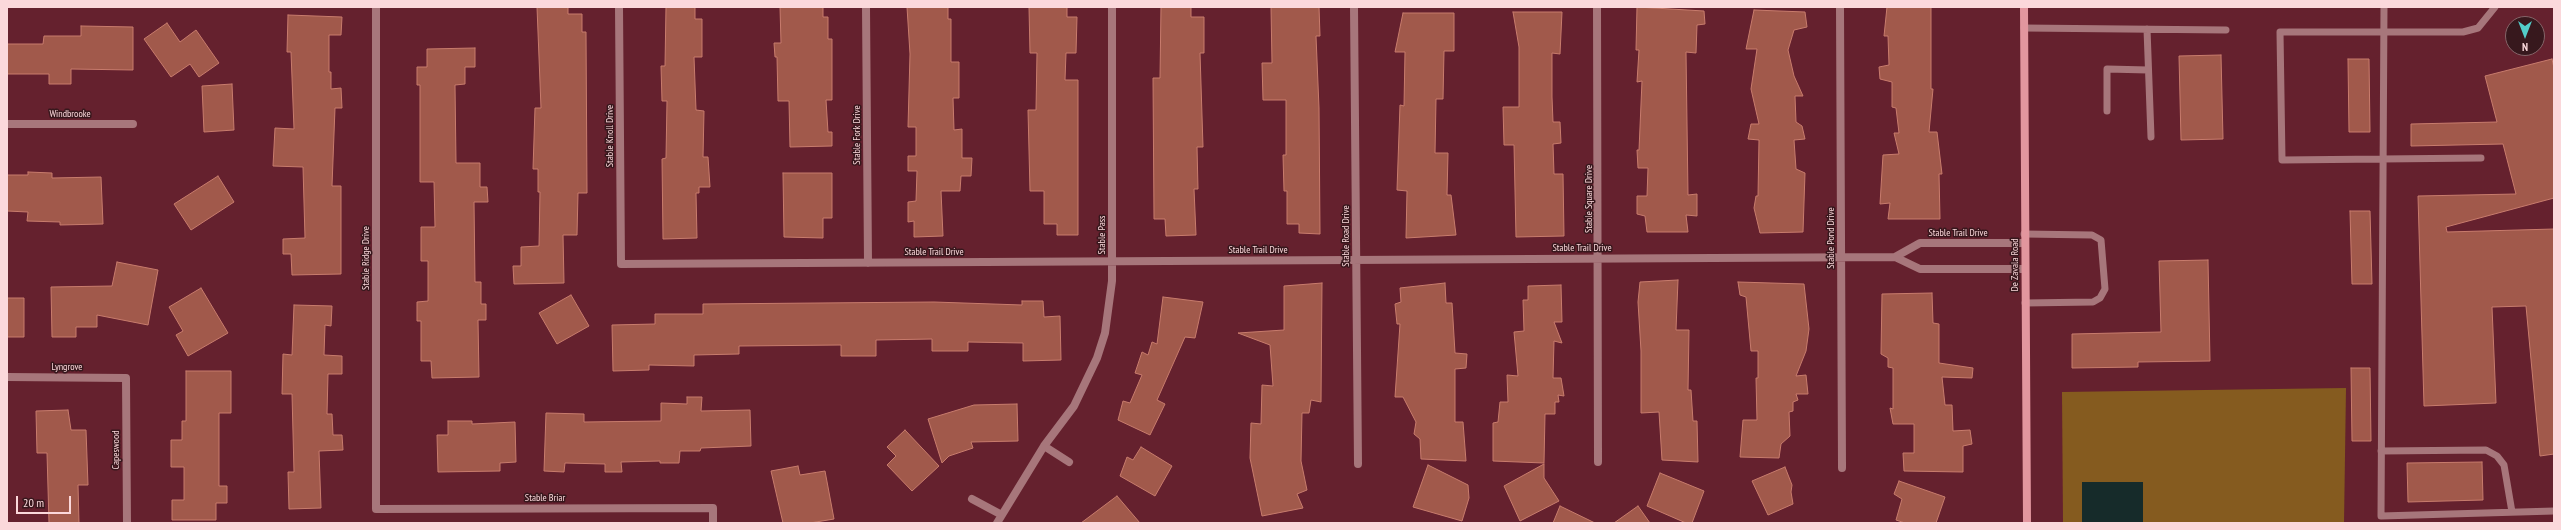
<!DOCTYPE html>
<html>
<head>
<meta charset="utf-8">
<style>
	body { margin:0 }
	#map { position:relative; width:2561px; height:530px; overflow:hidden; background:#65212e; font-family:"PT Sans Narrow",sans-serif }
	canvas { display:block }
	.frame { position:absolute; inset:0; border:8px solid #fbd8db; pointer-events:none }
	.north { position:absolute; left:2505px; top:16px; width:40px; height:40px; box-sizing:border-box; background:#37181d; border:1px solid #856569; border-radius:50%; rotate:180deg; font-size:11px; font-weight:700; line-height:16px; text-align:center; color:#fbd8db }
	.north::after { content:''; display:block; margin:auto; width:14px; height:18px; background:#53cdc9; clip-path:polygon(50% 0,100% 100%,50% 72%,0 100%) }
	.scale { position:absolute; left:16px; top:496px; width:55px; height:18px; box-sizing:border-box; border:2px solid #fbd8db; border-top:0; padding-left:5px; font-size:12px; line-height:14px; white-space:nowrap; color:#fbd8db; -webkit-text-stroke:3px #37181d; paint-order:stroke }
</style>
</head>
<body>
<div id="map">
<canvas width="2561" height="530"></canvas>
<div class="frame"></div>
<div class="north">N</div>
<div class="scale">20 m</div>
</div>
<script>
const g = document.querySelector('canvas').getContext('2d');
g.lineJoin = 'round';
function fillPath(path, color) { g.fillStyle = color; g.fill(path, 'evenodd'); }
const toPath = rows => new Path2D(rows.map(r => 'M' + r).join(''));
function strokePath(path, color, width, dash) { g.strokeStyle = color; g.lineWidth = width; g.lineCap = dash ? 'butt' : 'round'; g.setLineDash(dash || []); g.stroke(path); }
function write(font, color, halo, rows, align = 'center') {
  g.font = font + ' "PT Sans Narrow",sans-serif'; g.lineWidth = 3; g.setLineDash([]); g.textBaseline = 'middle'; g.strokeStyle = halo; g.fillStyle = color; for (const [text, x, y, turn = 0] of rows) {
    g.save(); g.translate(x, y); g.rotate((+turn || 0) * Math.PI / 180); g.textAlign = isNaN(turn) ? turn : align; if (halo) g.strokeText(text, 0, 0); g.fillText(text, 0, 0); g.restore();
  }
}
fillPath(toPath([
	[2346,388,2344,523,2063,523,2062,392]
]), '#855b1f');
fillPath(toPath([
	[2082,482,2143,482,2143,523,2082,523]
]), '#162b2a');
const building = toPath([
	[537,7,568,7,568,14,582,14,582,32,586,32,587,193,578,193,577,235,563,235,564,283,514,284,513,266,521,266,521,247,539,246,540,192,538,192,538,169,533,169,535,108,541,108,537,7],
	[666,7,695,7,695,19,702,19,702,57,694,57,696,110,704,111,703,157,708,157,710,187,699,187,699,193,696,193,697,238,663,239,662,159,666,158,667,101,662,101,661,66,665,66,666,7],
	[780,7,823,7,823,17,828,17,828,39,832,39,832,100,826,100,828,132,832,132,832,146,790,147,789,101,778,101,777,57,775,57,774,43,781,43,780,7],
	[907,7,948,7,948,19,951,19,951,62,959,62,959,98,953,98,954,130,962,129,962,158,972,158,971,176,961,176,960,191,941,191,943,236,914,237,914,221,908,222,908,202,916,201,917,171,908,171,908,156,916,156,916,127,908,127,910,54,907,7],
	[1029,7,1067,7,1067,17,1077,17,1076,53,1066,53,1065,80,1078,80,1078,235,1057,235,1057,224,1044,224,1044,191,1030,191,1028,110,1036,110,1037,53,1030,53,1029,7],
	[1161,7,1191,7,1191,17,1204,17,1204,53,1200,53,1203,147,1197,147,1198,189,1194,189,1196,235,1166,236,1165,219,1154,219,1153,78,1160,78,1161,7],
	[1271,7,1319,7,1320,36,1316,36,1319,108,1320,234,1299,233,1299,224,1287,224,1287,191,1284,191,1283,155,1286,155,1286,100,1263,100,1262,63,1272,63,1271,7],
	[1637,7,1704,11,1705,24,1697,25,1696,53,1686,52,1688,195,1697,194,1697,216,1686,215,1688,232,1647,232,1645,216,1637,214,1637,196,1647,196,1648,168,1638,168,1637,150,1639,150,1642,81,1637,82,1639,50,1636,50,1637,7],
	[1887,7,1931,7,1931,89,1933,89,1929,132,1937,132,1942,174,1939,174,1940,219,1888,219,1890,203,1880,204,1883,155,1899,154,1894,133,1899,133,1896,108,1892,107,1892,82,1880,79,1879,67,1889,65,1888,36,1884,36,1887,7],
	[1754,10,1805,12,1807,27,1794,30,1788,50,1794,76,1803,96,1795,96,1796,122,1802,126,1805,139,1794,140,1796,169,1805,173,1803,232,1760,233,1754,208,1756,196,1758,196,1759,140,1748,139,1751,124,1759,124,1751,89,1757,49,1746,49,1754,10],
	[1513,12,1562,12,1560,54,1552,53,1552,97,1553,122,1560,122,1561,143,1553,144,1554,174,1563,174,1564,236,1516,237,1514,145,1504,145,1503,107,1519,107,1519,47,1513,12],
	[1403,13,1454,13,1454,51,1444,51,1443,99,1436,99,1435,153,1448,153,1447,195,1451,195,1456,235,1406,238,1407,191,1397,190,1400,105,1404,106,1405,52,1395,52,1403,13],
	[288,15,342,17,341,35,329,35,329,72,331,72,331,89,341,88,342,108,335,108,332,186,341,186,341,274,292,275,291,254,283,254,283,239,305,238,303,167,273,166,275,128,294,129,291,52,287,52,288,15],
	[167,23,180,42,196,30,219,63,199,77,190,64,171,77,144,39,167,23],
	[81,26,133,27,133,70,71,69,71,84,49,84,49,74,7,74,7,44,43,44,44,36,81,36,81,26],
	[475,48,475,67,465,67,465,84,455,85,456,163,480,163,480,187,487,187,488,202,474,202,475,282,481,282,481,304,486,304,486,320,478,320,479,377,432,378,431,361,421,361,421,321,417,321,417,302,428,301,428,261,421,261,421,227,435,227,434,182,420,182,420,85,417,85,417,67,427,67,427,49,475,48],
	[2221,55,2223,139,2181,140,2179,56,2221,55],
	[2348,59,2369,59,2370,132,2349,132,2348,59],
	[2552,59,2554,68,2554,198,2446,227,2447,232,2554,229,2554,454,2540,456,2526,306,2492,307,2496,403,2424,406,2418,196,2516,194,2503,144,2411,146,2411,124,2497,122,2485,76,2552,59],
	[232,84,234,130,204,132,202,86,232,84],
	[28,172,52,173,52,178,101,177,103,224,60,225,60,222,27,221,28,212,7,211,7,175,28,175,28,172],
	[783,173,832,173,832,218,823,218,823,238,784,237,783,173],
	[218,176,234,202,191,230,174,204,218,176],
	[2350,211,2370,211,2372,284,2352,284,2350,211],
	[2208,260,2210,361,2138,362,2138,367,2072,368,2072,334,2161,332,2159,261,2208,260],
	[117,262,158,270,148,325,97,315,97,327,76,327,76,337,52,337,51,287,112,286,117,262],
	[1678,280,1676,330,1689,330,1688,390,1691,390,1693,421,1697,421,1698,462,1662,460,1659,412,1641,413,1641,351,1638,302,1640,282,1678,280],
	[1738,282,1804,284,1809,329,1806,351,1796,376,1806,375,1808,394,1796,394,1798,400,1793,402,1793,411,1789,412,1790,436,1781,444,1779,458,1740,457,1743,420,1757,420,1756,378,1758,378,1758,351,1751,351,1746,297,1740,295,1738,282],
	[1322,283,1321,402,1311,400,1309,413,1302,413,1301,461,1307,490,1297,494,1303,508,1262,516,1250,458,1251,423,1261,424,1262,385,1273,386,1270,345,1238,333,1284,330,1284,286,1322,283],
	[1445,283,1446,303,1452,303,1455,353,1467,354,1466,368,1455,369,1455,422,1463,422,1466,461,1421,459,1420,439,1414,434,1416,422,1403,397,1395,397,1400,324,1397,324,1395,304,1401,302,1400,288,1445,283],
	[1561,285,1562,322,1554,322,1562,343,1554,341,1553,378,1561,378,1564,396,1558,395,1559,402,1555,402,1555,414,1545,414,1544,463,1493,461,1493,423,1498,422,1500,402,1508,402,1507,375,1518,376,1514,332,1524,331,1523,300,1528,300,1528,286,1561,285],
	[201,288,228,333,188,356,176,335,183,331,169,307,201,288],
	[1932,293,1933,323,1939,324,1939,363,1973,368,1972,378,1942,377,1945,405,1952,405,1953,431,1970,430,1972,444,1963,446,1963,472,1904,471,1903,453,1914,453,1914,424,1893,424,1890,408,1893,409,1893,368,1888,367,1888,358,1881,354,1882,294,1932,293],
	[571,295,589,326,557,344,539,313,571,295],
	[1163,297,1203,302,1195,338,1185,337,1157,400,1165,404,1150,435,1118,420,1123,401,1130,403,1142,375,1135,373,1142,352,1148,355,1152,342,1157,344,1163,297],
	[7,298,24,298,24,337,7,337,7,298],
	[1022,301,1043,301,1044,317,1060,316,1061,360,1023,361,1023,343,968,342,968,351,932,351,932,339,876,340,876,356,841,356,841,345,739,346,739,354,694,355,694,366,649,365,649,370,613,371,612,325,655,324,655,314,703,314,703,304,934,302,1022,305,1022,301],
	[294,305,332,306,331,326,325,325,324,355,342,356,342,374,328,374,327,414,332,414,333,435,342,435,343,450,319,451,321,508,289,509,288,472,294,472,292,394,282,394,283,354,292,355,294,305],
	[2351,368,2370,368,2371,441,2352,441,2351,368],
	[186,371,231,371,231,413,219,413,219,486,227,486,227,503,216,503,216,520,172,520,172,500,184,500,184,467,171,467,171,440,182,440,182,421,186,421,186,371],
	[687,397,702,397,701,411,750,410,751,446,701,448,700,451,680,451,679,463,660,463,660,461,621,462,622,472,605,472,605,464,565,463,564,472,544,471,546,413,584,414,584,422,661,421,661,403,687,404,687,397],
	[1017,404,1018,441,971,442,973,448,949,456,942,463,928,419,974,405,1017,404],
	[68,410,71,430,86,430,88,485,78,485,79,523,49,523,47,453,37,453,36,411,68,410],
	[448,421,472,421,472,424,515,422,516,462,500,463,500,471,438,472,437,435,448,435,448,421],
	[905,430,939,466,912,491,887,465,896,456,887,447,905,430],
	[1141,447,1172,466,1155,496,1120,476,1127,457,1133,460,1141,447],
	[2482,462,2483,500,2408,502,2407,463,2482,462],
	[1544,464,1544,478,1559,501,1520,521,1504,486,1544,464],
	[1428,465,1468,485,1469,498,1462,521,1413,507,1428,465],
	[798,466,800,475,825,471,834,519,810,523,783,523,771,471,798,466],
	[1785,467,1792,485,1791,492,1793,504,1768,515,1752,481,1785,467],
	[1660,473,1704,491,1692,523,1686,523,1647,506,1660,473],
	[1899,481,1945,497,1936,523,1905,523,1896,520,1902,499,1894,494,1899,481],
	[1117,496,1140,523,1081,523,1117,496],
	[1560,506,1595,523,1553,523,1560,506],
	[1638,506,1650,523,1614,523,1638,506]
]);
fillPath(building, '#a1594b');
strokePath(building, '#c87c6d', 1);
strokePath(toPath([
	[2384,7,2381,516,2554,511],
	[2024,28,2226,30],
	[2147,29,2151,137],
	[2107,111,2107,69,2148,70],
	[2481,158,2282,160,2280,32,2463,32,2478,28,2495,7],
	[2024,234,2092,235,2101,240,2105,289,2100,298,2093,302,2025,303],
	[2381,451,2486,450,2497,456,2504,465,2512,512]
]), '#a7767b', 7);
strokePath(toPath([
	[376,7,376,509,713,508,713,523],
	[619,7,621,264,1895,257,1920,269,2025,269],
	[866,7,868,263],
	[1354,7,1358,464],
	[1597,7,1598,462],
	[1840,7,1842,468],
	[7,124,133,124],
	[1895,257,1920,243,2024,243],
	[7,377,126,378,127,523],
	[1044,446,1069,462],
	[972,499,1000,514],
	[997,523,1044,446,1074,406,1097,358,1105,333,1112,281,1112,7]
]), '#a7767b', 8);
strokePath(toPath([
	[2024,7,2027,523]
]), '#e2969e', 8);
write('10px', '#fbd8db', '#37181d', [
	["Windbrooke",70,114],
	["Stable Fork Drive",857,135,-90],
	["Stable Knoll Drive",610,136,-90],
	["Stable Square Drive",1589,199,-90],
	["Stable Trail Drive",1958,233],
	["Stable Pass",1102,235,-90],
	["Stable Road Drive",1346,236,-90],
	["Stable Pond Drive",1831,238,-90],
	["Stable Trail Drive",1582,248],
	["Stable Trail Drive",1258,250],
	["Stable Trail Drive",934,252],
	["Stable Ridge Drive",366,258,-90],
	["De Zavala Road",2015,265,-90],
	["Lyngrove",67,367],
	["Capeswood",116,450,-90],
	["Stable Briar",545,498]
]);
</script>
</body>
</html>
